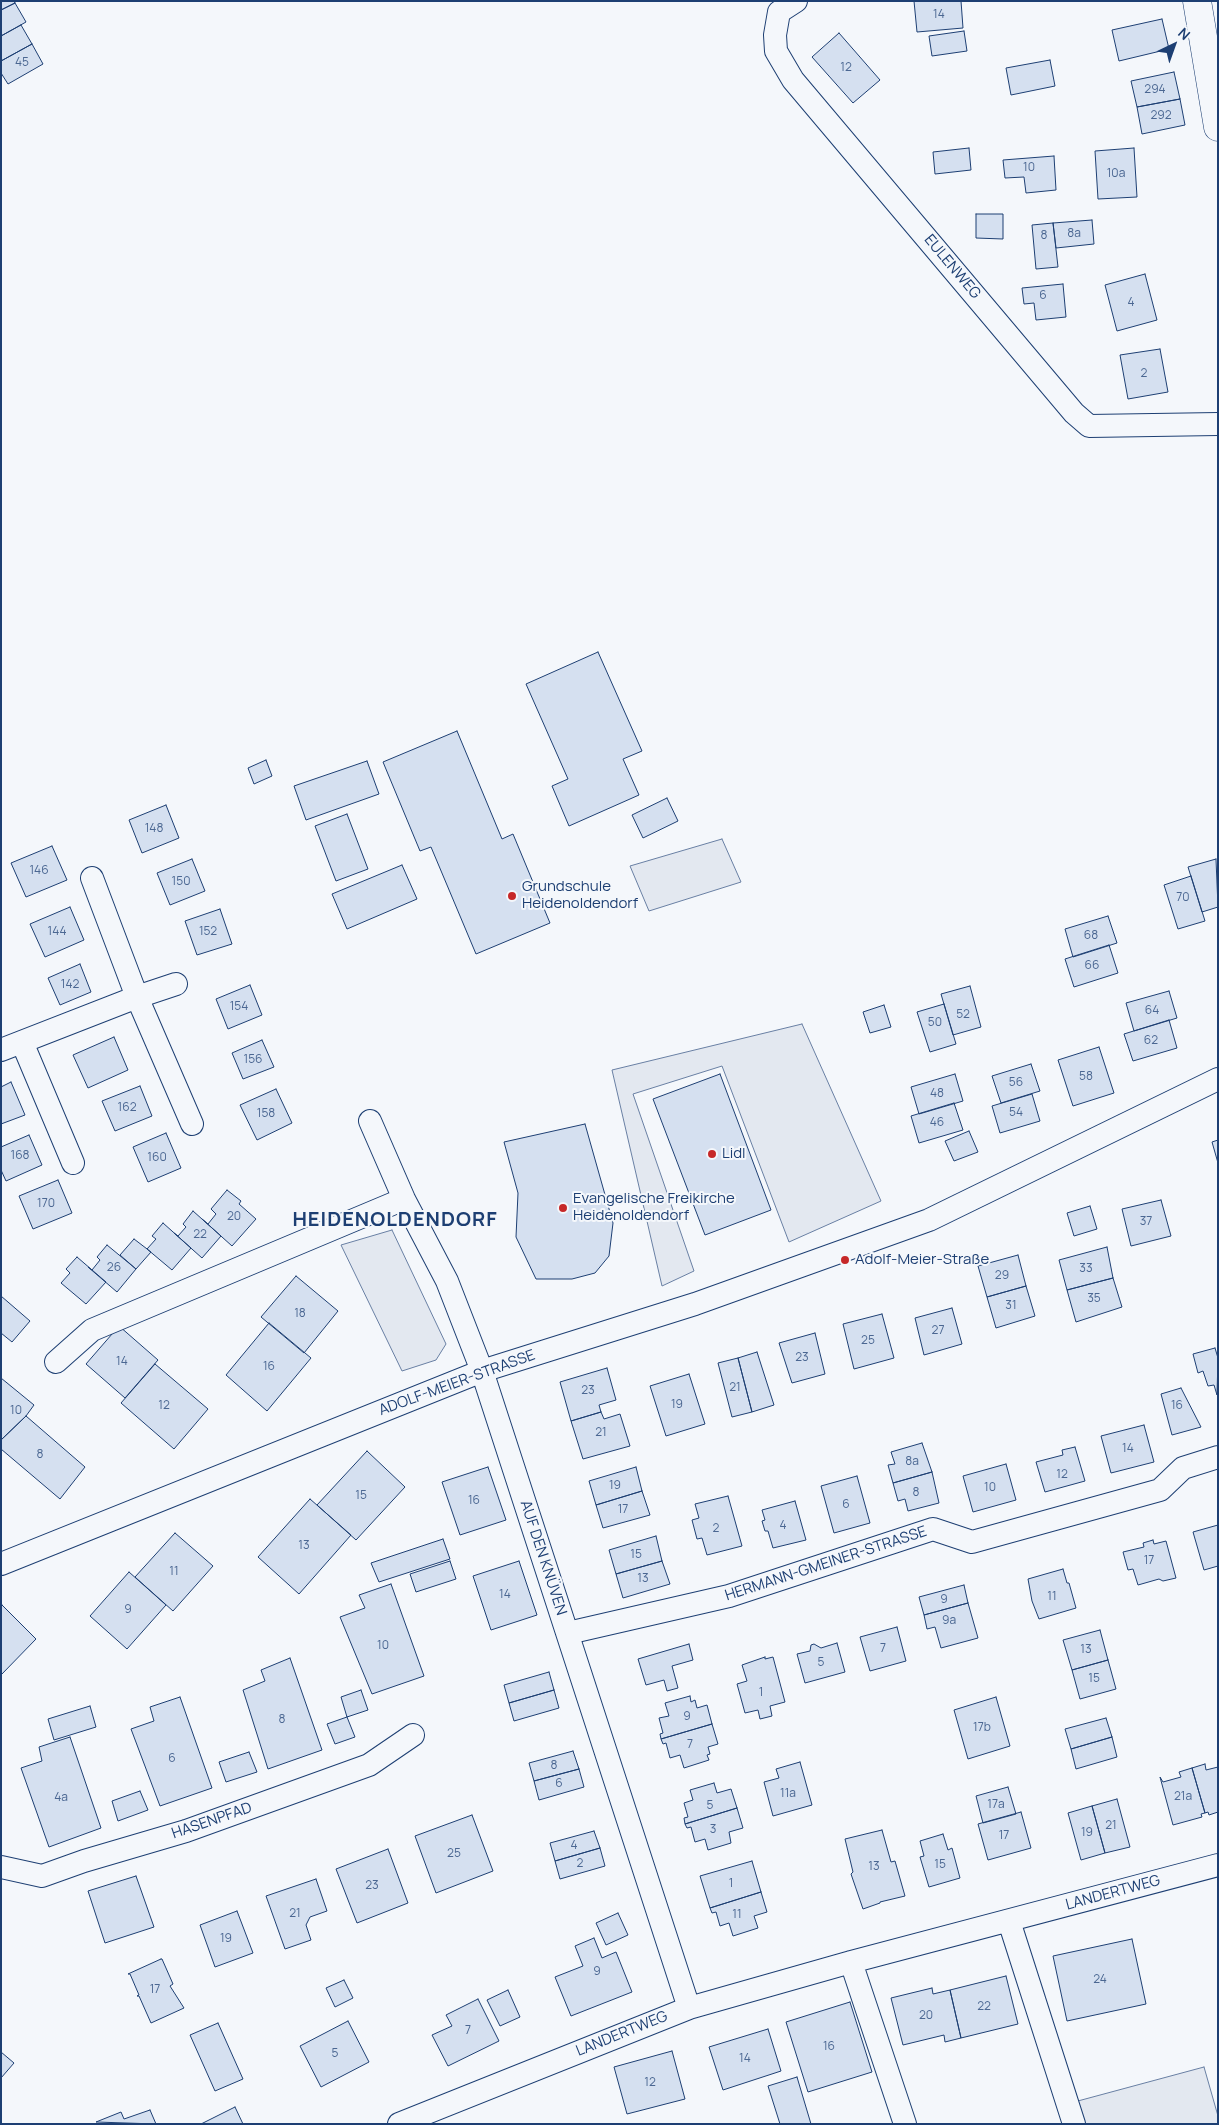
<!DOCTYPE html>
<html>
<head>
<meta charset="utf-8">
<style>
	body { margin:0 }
	#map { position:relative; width:1219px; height:2125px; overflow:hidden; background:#f4f7fb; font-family:Manrope,sans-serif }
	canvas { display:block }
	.frame { position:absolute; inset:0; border:2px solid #1d3f73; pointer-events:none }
	.north { position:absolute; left:1149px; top:20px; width:50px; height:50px; -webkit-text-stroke:4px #f4f7fb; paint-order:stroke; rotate:42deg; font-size:14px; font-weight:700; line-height:20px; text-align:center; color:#1d3f73 }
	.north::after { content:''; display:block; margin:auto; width:18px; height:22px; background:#1d3f73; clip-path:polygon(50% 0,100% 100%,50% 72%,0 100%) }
</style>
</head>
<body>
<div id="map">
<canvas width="1219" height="2125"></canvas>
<div class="frame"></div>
<div class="north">N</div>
</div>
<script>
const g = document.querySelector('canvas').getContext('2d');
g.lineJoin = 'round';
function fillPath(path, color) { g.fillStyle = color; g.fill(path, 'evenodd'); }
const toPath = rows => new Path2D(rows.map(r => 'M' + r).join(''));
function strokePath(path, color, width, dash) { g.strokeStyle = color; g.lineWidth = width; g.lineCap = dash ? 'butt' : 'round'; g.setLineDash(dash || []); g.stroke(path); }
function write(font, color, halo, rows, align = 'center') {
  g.font = font + ' Manrope,sans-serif'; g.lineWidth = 4; g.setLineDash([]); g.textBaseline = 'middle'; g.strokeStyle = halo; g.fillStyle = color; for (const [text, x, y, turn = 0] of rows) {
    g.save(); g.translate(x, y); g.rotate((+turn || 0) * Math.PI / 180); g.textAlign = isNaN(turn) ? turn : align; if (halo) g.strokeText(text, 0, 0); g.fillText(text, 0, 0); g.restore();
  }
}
const parking = toPath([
	[722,839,741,882,649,911,630,866,722,839],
	[802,1024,881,1201,789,1242,722,1066,633,1094,694,1271,662,1286,612,1070,802,1024],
	[392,1230,446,1344,436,1360,402,1371,341,1245,392,1230],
	[1204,2067,1218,2116,1218,2124,1068,2124,1063,2105,1204,2067]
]);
fillPath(parking, '#e3e8f0');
strokePath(parking, '#687fa3', 1);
const building = toPath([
	[1,1,14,1,15,3,1,10,1,1],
	[914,1,961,1,963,28,917,32,914,1],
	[15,3,26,22,1,36,1,10,15,3],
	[1162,19,1169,49,1119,61,1112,30,1162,19],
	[21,25,32,44,1,61,1,36,21,25],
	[964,31,967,51,932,56,929,36,964,31],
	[839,33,880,80,853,103,812,57,839,33],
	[32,44,43,64,8,84,1,73,1,61,32,44],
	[1050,60,1055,86,1011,95,1006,68,1050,60],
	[1174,72,1180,99,1137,107,1131,81,1174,72],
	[1180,99,1185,125,1142,134,1137,107,1180,99],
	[969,148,971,170,935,174,933,152,969,148],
	[1134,148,1137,197,1098,199,1095,151,1134,148],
	[1054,156,1056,190,1026,193,1024,177,1005,178,1003,160,1054,156],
	[976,214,1003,214,1003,239,976,238,976,214],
	[1092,220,1094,244,1056,248,1053,223,1092,220],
	[1053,223,1058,267,1036,269,1032,225,1053,223],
	[1145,274,1157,320,1117,331,1105,285,1145,274],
	[1063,284,1066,317,1036,320,1034,303,1024,304,1022,288,1063,284],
	[1160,349,1168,392,1128,399,1120,355,1160,349],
	[598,652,642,751,623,759,639,795,569,826,552,786,568,779,526,684,598,652],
	[457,731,502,839,513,834,550,923,476,954,431,847,420,851,383,762,457,731],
	[266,760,272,776,254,784,248,768,266,760],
	[367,761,379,794,306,820,294,786,367,761],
	[667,798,678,821,643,838,632,815,667,798],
	[166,805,179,838,142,853,129,820,166,805],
	[347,814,368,869,336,881,315,826,347,814],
	[52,846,67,880,26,897,11,863,52,846],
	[192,859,205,891,170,905,157,873,192,859],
	[1216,859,1218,907,1202,912,1188,867,1216,859],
	[402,865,417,899,347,929,332,894,402,865],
	[1191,876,1205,921,1178,929,1164,885,1191,876],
	[70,907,84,940,45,957,30,924,70,907],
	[220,909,232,944,197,955,185,921,220,909],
	[1108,916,1117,943,1073,957,1065,929,1108,916],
	[1109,945,1118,973,1074,987,1065,959,1109,945],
	[80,964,91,992,60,1005,48,978,80,964],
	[250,985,262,1015,228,1029,216,999,250,985],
	[970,986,981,1027,953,1035,941,994,970,986],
	[1169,991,1177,1018,1134,1031,1126,1003,1169,991],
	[944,1004,956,1044,930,1052,917,1012,944,1004],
	[884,1005,891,1027,870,1033,863,1012,884,1005],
	[1169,1020,1177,1048,1133,1061,1124,1034,1169,1020],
	[114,1037,128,1070,88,1088,73,1055,114,1037],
	[262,1040,274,1067,243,1079,232,1053,262,1040],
	[1099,1047,1114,1093,1073,1106,1058,1060,1099,1047],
	[1031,1064,1040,1091,1001,1103,992,1076,1031,1064],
	[720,1074,771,1210,705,1235,653,1099,720,1074],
	[955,1074,963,1101,919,1114,911,1087,955,1074],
	[11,1082,25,1115,1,1124,1,1087,11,1082],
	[140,1086,152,1116,115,1131,102,1101,140,1086],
	[276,1089,292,1123,257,1140,240,1105,276,1089],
	[1032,1094,1040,1121,1000,1133,992,1106,1032,1094],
	[954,1103,963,1130,919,1143,911,1116,954,1103],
	[585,1124,613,1223,609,1256,595,1273,572,1279,536,1279,516,1237,518,1193,504,1142,585,1124],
	[969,1131,978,1152,954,1161,945,1141,969,1131],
	[166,1133,181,1168,148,1182,133,1147,166,1133],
	[29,1135,42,1165,6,1181,1,1170,1,1147,29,1135],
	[1218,1140,1218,1163,1212,1142,1218,1140],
	[58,1180,72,1213,33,1229,19,1196,58,1180],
	[227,1190,241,1201,239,1204,256,1219,232,1246,202,1219,208,1224,216,1214,211,1209,227,1190],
	[1161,1200,1171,1236,1131,1246,1122,1209,1161,1200],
	[1090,1206,1097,1229,1074,1236,1067,1213,1090,1206],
	[193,1211,221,1236,202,1258,174,1233,178,1236,186,1227,183,1224,193,1211],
	[163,1223,191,1248,172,1270,147,1249,156,1239,152,1236,163,1223],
	[134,1239,151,1252,136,1269,120,1255,134,1239],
	[107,1245,136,1269,117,1292,88,1267,92,1270,100,1260,97,1257,107,1245],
	[1107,1247,1113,1278,1067,1290,1059,1260,1107,1247],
	[1018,1255,1026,1286,987,1297,978,1266,1018,1255],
	[77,1257,106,1282,86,1304,61,1283,70,1273,66,1269,77,1257],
	[296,1276,338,1311,304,1353,261,1317,296,1276],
	[1113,1278,1122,1307,1076,1322,1067,1290,1113,1278],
	[1026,1286,1035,1316,996,1328,987,1297,1026,1286],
	[1,1296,30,1321,12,1342,1,1333,1,1296],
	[952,1308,962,1344,924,1355,915,1318,952,1308],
	[882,1314,894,1358,854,1369,843,1324,882,1314],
	[269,1323,311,1358,267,1411,226,1375,269,1323],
	[119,1326,158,1360,125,1398,86,1364,119,1326],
	[815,1333,825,1374,792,1383,779,1343,815,1333],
	[1215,1348,1218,1358,1217,1395,1214,1385,1208,1386,1203,1371,1198,1373,1193,1354,1215,1348],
	[757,1352,774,1405,752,1412,738,1358,757,1352],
	[738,1358,752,1412,732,1417,718,1363,738,1358],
	[155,1364,208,1409,174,1449,121,1403,155,1364],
	[607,1368,616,1400,599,1405,601,1412,571,1421,560,1382,607,1368],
	[689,1374,705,1424,666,1436,650,1386,689,1374],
	[1,1378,34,1405,26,1416,1,1440,1,1378],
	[1181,1388,1201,1427,1172,1435,1161,1394,1181,1388],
	[601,1412,604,1419,620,1414,630,1446,583,1459,571,1421,601,1412],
	[26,1416,85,1467,60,1499,1,1449,1,1440,26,1416],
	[1144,1425,1154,1462,1111,1473,1101,1436,1144,1425],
	[922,1443,932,1472,893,1483,888,1465,895,1464,891,1452,922,1443],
	[1075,1447,1085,1481,1045,1492,1036,1462,1063,1455,1062,1450,1075,1447],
	[367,1451,405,1487,356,1540,317,1505,367,1451],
	[1006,1464,1016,1500,973,1512,963,1476,1006,1464],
	[488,1467,506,1520,460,1535,442,1482,488,1467],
	[636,1467,642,1491,596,1505,589,1481,636,1467],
	[932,1472,939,1503,908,1511,905,1499,898,1501,893,1483,932,1472],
	[857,1476,870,1523,834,1533,821,1486,857,1476],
	[642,1491,650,1515,603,1528,596,1505,642,1491],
	[728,1496,742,1546,707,1555,702,1538,697,1539,692,1520,699,1518,695,1504,728,1496],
	[310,1499,351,1535,299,1594,258,1557,310,1499],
	[795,1501,806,1540,773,1548,768,1531,765,1531,762,1521,765,1520,762,1510,795,1501],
	[1218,1525,1218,1566,1204,1570,1193,1532,1218,1525],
	[175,1533,213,1566,173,1611,135,1577,175,1533],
	[656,1536,662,1561,616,1574,609,1550,656,1536],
	[443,1539,450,1559,379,1582,371,1563,443,1539],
	[1153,1540,1154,1544,1166,1541,1176,1578,1163,1581,1159,1579,1138,1585,1133,1569,1128,1570,1123,1552,1144,1547,1143,1543,1153,1540],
	[450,1561,456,1579,416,1592,410,1574,450,1561],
	[519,1561,537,1615,491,1630,473,1576,519,1561],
	[662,1561,670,1584,623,1598,616,1574,662,1561],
	[1063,1569,1067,1583,1069,1583,1076,1608,1039,1619,1032,1601,1028,1579,1063,1569],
	[129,1572,166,1605,127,1649,90,1616,129,1572],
	[391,1584,424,1676,372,1694,340,1617,365,1608,359,1595,391,1584],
	[964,1585,968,1603,924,1615,919,1597,964,1585],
	[968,1603,978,1638,941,1648,935,1627,927,1629,924,1615,968,1603],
	[2,1605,36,1639,1,1675,1,1606,2,1605],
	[897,1627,906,1661,870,1671,860,1637,897,1627],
	[1100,1630,1108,1660,1072,1670,1063,1640,1100,1630],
	[837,1643,845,1672,805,1683,797,1654,810,1651,811,1645,814,1644,821,1648,837,1643],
	[689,1644,693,1660,672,1666,678,1688,667,1691,664,1680,646,1685,638,1659,689,1644],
	[765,1657,765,1659,773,1657,785,1702,770,1706,772,1716,760,1719,758,1710,745,1713,737,1684,747,1681,742,1665,765,1657],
	[290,1658,322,1750,268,1769,243,1690,265,1681,261,1670,290,1658],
	[1108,1660,1116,1689,1080,1699,1072,1670,1108,1660],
	[549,1672,554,1690,509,1703,504,1685,549,1672],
	[361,1690,368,1710,347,1717,341,1697,361,1690],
	[554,1690,559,1708,514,1721,509,1703,554,1690],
	[690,1696,691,1702,695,1700,697,1708,707,1705,712,1724,661,1739,660,1734,663,1733,659,1718,669,1716,665,1703,690,1696],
	[180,1697,212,1788,160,1806,131,1729,154,1721,150,1707,180,1697],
	[996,1697,1010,1746,968,1759,954,1710,996,1697],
	[90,1706,96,1727,54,1740,48,1719,90,1706],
	[347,1717,355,1737,335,1744,327,1724,347,1717],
	[1106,1718,1112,1737,1071,1749,1065,1729,1106,1718],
	[712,1724,718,1744,708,1747,710,1754,707,1755,709,1760,684,1768,680,1755,670,1758,666,1743,663,1744,661,1739,712,1724],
	[70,1737,101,1828,49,1847,21,1768,42,1761,39,1747,70,1737],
	[1112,1737,1117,1757,1076,1769,1071,1749,1112,1737],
	[573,1751,579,1769,534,1781,529,1763,573,1751],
	[249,1752,257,1772,226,1782,219,1762,249,1752],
	[800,1762,812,1805,773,1816,764,1782,779,1778,776,1769,800,1762],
	[1205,1764,1206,1770,1218,1767,1218,1812,1209,1815,1208,1812,1205,1813,1192,1768,1205,1764],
	[1192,1768,1205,1813,1201,1814,1202,1817,1173,1825,1160,1777,1163,1782,1181,1777,1179,1772,1192,1768],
	[579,1769,584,1787,539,1800,534,1781,579,1769],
	[714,1783,717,1793,731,1789,737,1808,685,1824,684,1818,688,1817,684,1803,693,1800,690,1790,714,1783],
	[1008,1787,1016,1814,983,1823,976,1796,1008,1787],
	[140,1791,148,1810,118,1821,112,1801,140,1791],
	[1117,1799,1130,1847,1105,1853,1092,1806,1117,1799],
	[1092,1806,1105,1853,1081,1860,1068,1813,1092,1806],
	[737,1808,743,1828,729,1832,731,1843,708,1850,705,1839,695,1842,691,1827,687,1828,685,1824,737,1808],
	[1021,1812,1031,1848,988,1860,978,1824,1021,1812],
	[472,1815,493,1871,436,1893,415,1836,472,1815],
	[882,1830,891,1862,895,1861,905,1896,880,1902,880,1903,863,1909,851,1874,853,1872,845,1839,882,1830],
	[594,1831,600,1848,555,1861,550,1843,594,1831],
	[943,1834,948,1850,952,1848,960,1878,929,1887,920,1857,924,1856,920,1841,943,1834],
	[600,1848,605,1866,560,1879,555,1861,600,1848],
	[388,1849,408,1903,357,1923,336,1869,388,1849],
	[752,1861,761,1892,710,1908,700,1876,752,1861],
	[136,1876,154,1927,105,1943,88,1891,136,1876],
	[316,1879,327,1911,310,1917,306,1925,311,1940,285,1949,266,1896,316,1879],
	[761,1892,767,1912,754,1916,758,1928,733,1936,729,1923,720,1926,716,1912,712,1913,710,1908,761,1892],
	[237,1911,253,1953,215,1967,200,1925,237,1911],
	[618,1913,628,1935,606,1945,596,1923,618,1913],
	[594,1938,602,1958,616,1952,632,1992,571,2016,555,1977,583,1966,575,1946,594,1938],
	[1132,1939,1146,2004,1067,2021,1053,1956,1132,1939],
	[161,1959,162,1959,173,1984,170,1986,184,2008,151,2023,139,1996,137,1996,139,1995,130,1974,128,1974,161,1959],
	[1006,1976,1018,2024,961,2038,950,1990,1006,1976],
	[344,1980,353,1998,335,2007,326,1988,344,1980],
	[932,1988,933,1994,950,1990,961,2038,945,2042,944,2035,903,2045,891,1998,932,1988],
	[508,1990,520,2017,500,2026,487,2000,508,1990],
	[478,1999,499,2041,448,2066,432,2035,452,2026,446,2015,478,1999],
	[850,2002,872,2072,808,2092,786,2022,850,2002],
	[348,2021,369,2062,321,2087,300,2046,348,2021],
	[218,2023,243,2079,215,2091,190,2035,218,2023],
	[768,2029,781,2071,723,2090,709,2047,768,2029],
	[672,2051,685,2099,627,2114,614,2067,672,2051],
	[1,2052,14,2063,1,2078,1,2052],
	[797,2077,811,2124,780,2124,768,2086,797,2077],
	[235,2107,243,2124,201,2124,235,2107],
	[150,2110,156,2124,96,2122,121,2112,124,2119,150,2110]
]);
fillPath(building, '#d5e0f0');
strokePath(building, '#1d3f73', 1);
const street = toPath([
	[796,1,779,12,775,35,776,51,793,80,1074,413,1089,426,1218,424],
	[92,878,137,997,192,1124],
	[22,1042,73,1163],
	[1,1050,137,997,176,984],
	[370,1121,404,1199,447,1281,482,1371,689,2008],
	[56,1362,92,1330,404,1199],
	[1,1564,482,1371,695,1304,929,1220,1218,1079],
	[568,1633,729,1596,933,1529,972,1542,1160,1490,1183,1468,1218,1457],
	[1,1867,42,1876,84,1861,186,1831,369,1765,413,1735],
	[1009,1921,1074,2124],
	[851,1962,905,2124],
	[399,2124,689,2008,851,1962,1218,1865]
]);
const secondary = toPath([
	[1197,1,1218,127]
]);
strokePath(street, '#1d3f73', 24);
strokePath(secondary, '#1d3f73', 29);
strokePath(street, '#f4f7fb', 22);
strokePath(secondary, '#f4f7fb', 28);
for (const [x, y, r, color] of [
	[512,896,5,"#c62828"],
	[712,1154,5,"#c62828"],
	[563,1208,5,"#c62828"],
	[845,1260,5,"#c62828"]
]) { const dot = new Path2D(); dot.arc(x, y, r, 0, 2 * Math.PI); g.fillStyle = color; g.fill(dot); strokePath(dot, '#f4f7fb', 2); }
write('12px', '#4b6792', null, [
	["14",939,15],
	["45",22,63],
	["12",846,68],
	["294",1155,90],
	["292",1161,116],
	["10",1029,168],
	["10a",1116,174],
	["8a",1074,234],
	["8",1044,236],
	["6",1043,296],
	["4",1131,303],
	["2",1144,374],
	["148",154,829],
	["146",39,871],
	["150",181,882],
	["70",1183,898],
	["144",57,932],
	["152",208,932],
	["68",1091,936],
	["66",1092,966],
	["142",70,985],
	["154",239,1007],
	["64",1152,1011],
	["52",963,1015],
	["50",935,1023],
	["62",1151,1041],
	["156",253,1060],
	["58",1086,1077],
	["56",1016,1083],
	["48",937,1094],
	["162",127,1108],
	["54",1016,1113],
	["158",266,1114],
	["46",937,1123],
	["168",20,1156],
	["160",157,1158],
	["170",46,1204],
	["20",234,1217],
	["37",1146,1222],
	["22",200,1235],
	["26",114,1268],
	["33",1086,1269],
	["29",1002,1276],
	["35",1094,1299],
	["31",1011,1306],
	["18",300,1314],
	["27",938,1331],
	["25",868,1341],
	["23",802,1358],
	["14",122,1362],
	["16",269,1367],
	["21",735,1388],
	["23",588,1391],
	["19",677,1405],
	["12",164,1406],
	["16",1177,1406],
	["10",16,1411],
	["21",601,1433],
	["14",1128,1449],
	["8",40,1455],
	["8a",912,1462],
	["12",1062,1475],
	["19",615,1486],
	["10",990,1488],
	["8",916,1493],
	["15",361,1496],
	["16",474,1501],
	["6",846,1505],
	["17",623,1510],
	["4",783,1526],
	["2",716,1529],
	["13",304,1546],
	["15",636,1555],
	["17",1149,1561],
	["11",174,1572],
	["13",643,1579],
	["14",505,1595],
	["11",1052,1597],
	["9",944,1600],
	["9",128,1610],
	["9a",949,1621],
	["10",383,1646],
	["7",883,1649],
	["13",1086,1650],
	["5",821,1663],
	["15",1094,1679],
	["1",761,1693],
	["9",687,1717],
	["8",282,1720],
	["17b",982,1728],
	["7",690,1745],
	["6",172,1759],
	["8",554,1766],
	["6",559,1784],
	["11a",788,1794],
	["21a",1183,1797],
	["4a",61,1798],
	["17a",996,1805],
	["5",710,1806],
	["21",1111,1826],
	["3",713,1830],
	["19",1087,1833],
	["17",1004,1836],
	["4",574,1846],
	["25",454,1854],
	["2",580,1864],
	["15",940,1865],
	["13",874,1867],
	["1",731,1884],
	["23",372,1886],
	["21",295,1914],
	["11",737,1915],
	["19",226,1939],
	["9",597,1972],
	["24",1100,1980],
	["17",155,1990],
	["22",984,2007],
	["20",926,2016],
	["7",468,2031],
	["16",829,2047],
	["5",335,2054],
	["14",745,2059],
	["12",650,2083]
]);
write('15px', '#1d3f73', '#f4f7fb', [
	["EULENWEG",952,267,50],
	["ADOLF-MEIER-STRASSE",457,1383,-20],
	["AUF DEN KNÜVEN",543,1558,72],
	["HERMANN-GMEINER-STRASSE",826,1564,-18],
	["HASENPFAD",212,1821,-19],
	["LANDERTWEG",1113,1893,-15],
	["LANDERTWEG",622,2034,-22]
]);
write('15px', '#1d3f73', '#f4f7fb', [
	["Grundschule",522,887],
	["Heidenoldendorf",522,904],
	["Lidl",722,1154],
	["Evangelische Freikirche",573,1199],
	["Heidenoldendorf",573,1216],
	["Adolf-Meier-Straße",855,1260]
], 'left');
g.letterSpacing = '1px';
write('bold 20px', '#1d3f73', '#f4f7fb', [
	["HEIDENOLDENDORF",395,1220]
]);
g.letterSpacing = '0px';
</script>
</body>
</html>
